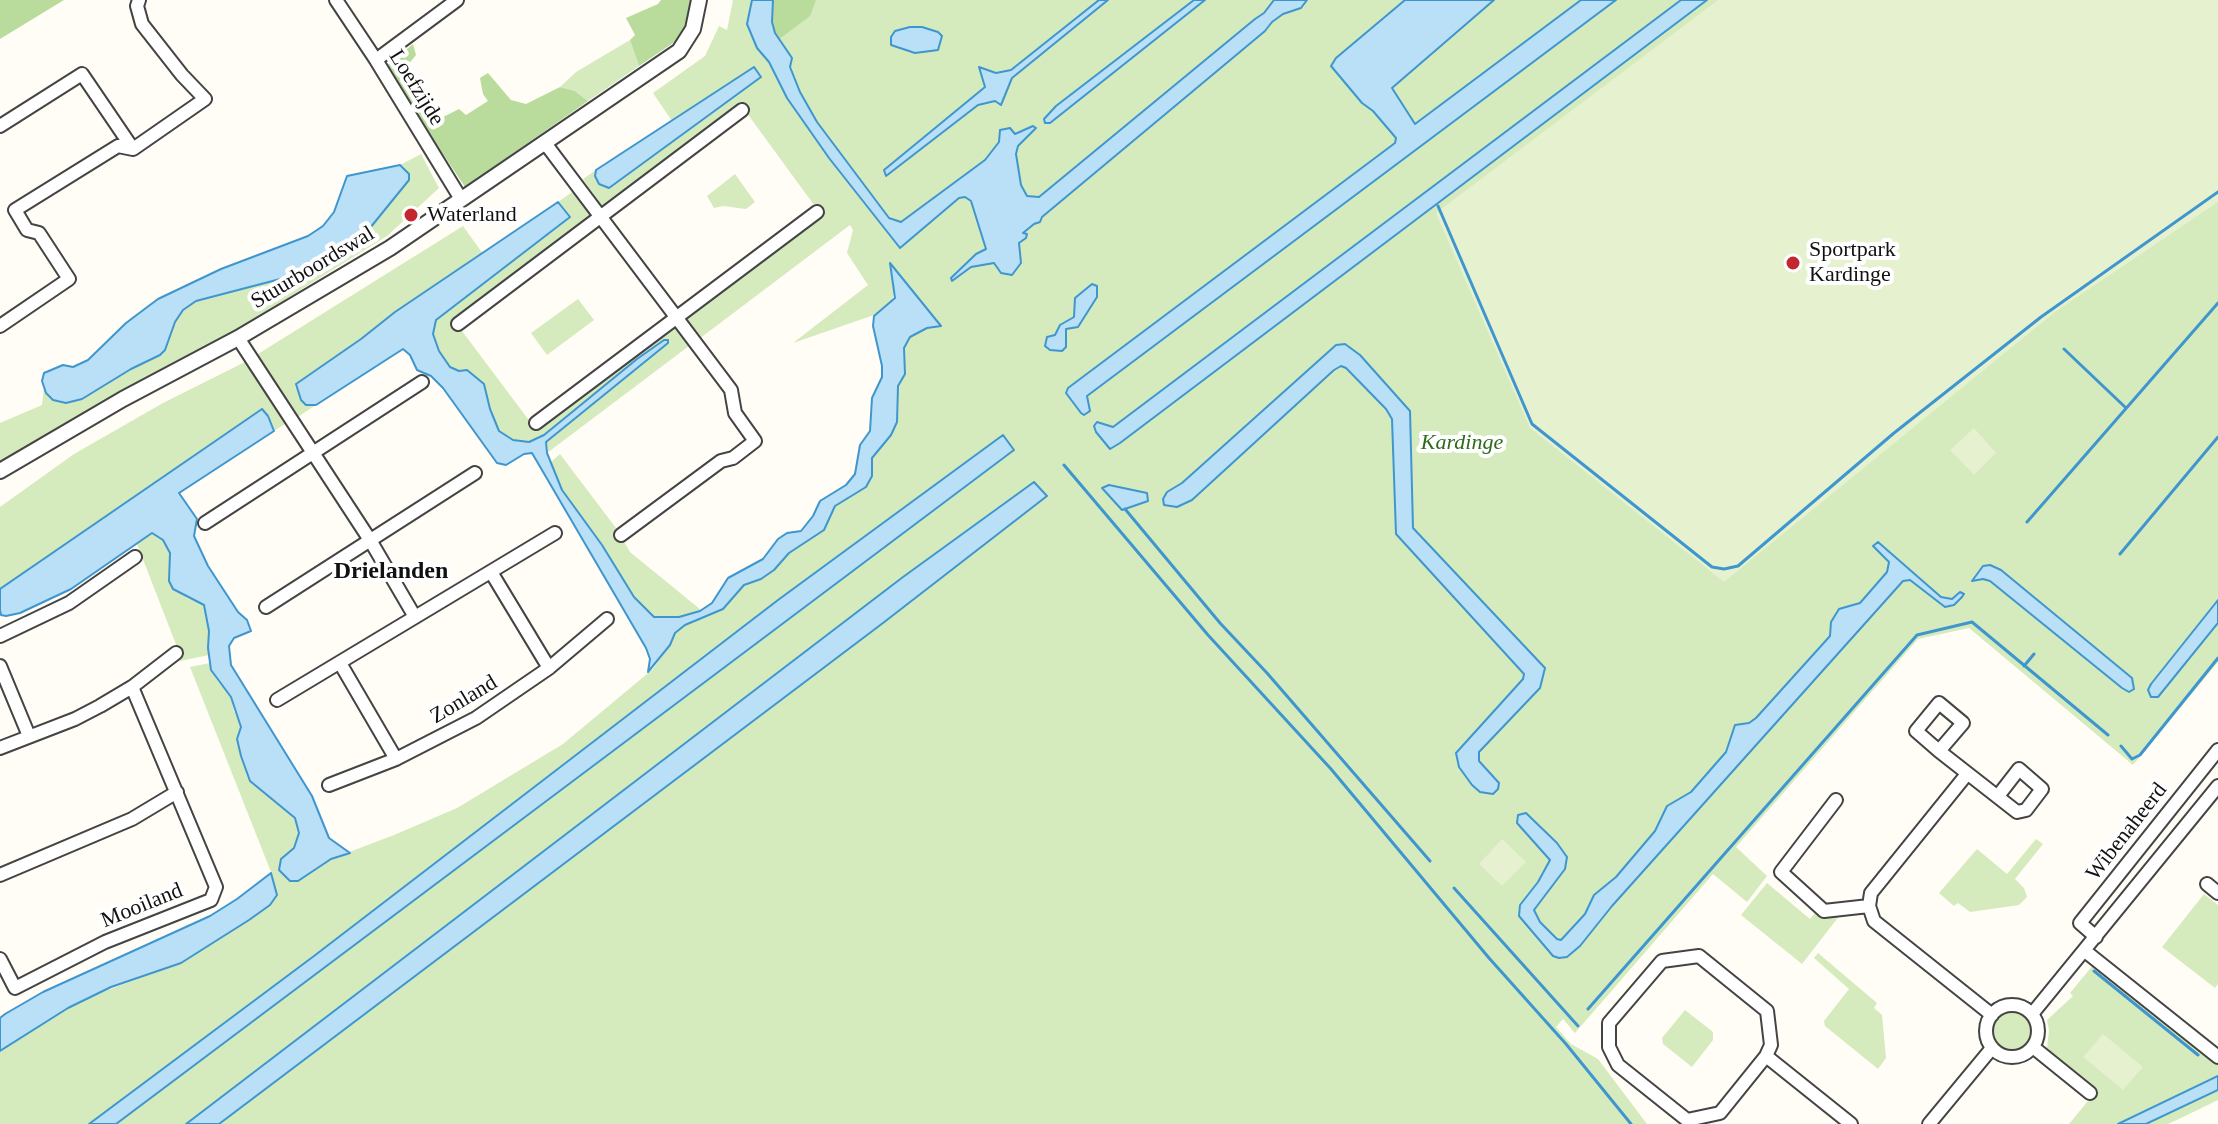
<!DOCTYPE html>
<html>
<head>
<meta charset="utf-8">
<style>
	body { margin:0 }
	canvas { display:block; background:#fffdf5 }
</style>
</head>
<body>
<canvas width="2218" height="1124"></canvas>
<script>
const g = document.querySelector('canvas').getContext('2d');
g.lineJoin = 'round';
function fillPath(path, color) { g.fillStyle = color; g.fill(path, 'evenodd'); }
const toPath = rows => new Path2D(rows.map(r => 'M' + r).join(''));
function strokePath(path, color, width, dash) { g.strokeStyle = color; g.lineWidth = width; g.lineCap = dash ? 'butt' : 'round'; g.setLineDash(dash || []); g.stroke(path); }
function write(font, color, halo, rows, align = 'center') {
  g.font = font + ' Georgia,serif'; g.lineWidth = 8; g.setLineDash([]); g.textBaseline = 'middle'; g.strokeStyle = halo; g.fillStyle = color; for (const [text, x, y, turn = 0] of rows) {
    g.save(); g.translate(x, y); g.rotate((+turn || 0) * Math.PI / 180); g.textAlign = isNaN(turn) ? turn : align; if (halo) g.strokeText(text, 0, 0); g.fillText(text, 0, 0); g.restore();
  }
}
fillPath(toPath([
	[733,0,2218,0,2218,662,2133,765,1969,628,1918,639,1736,847,1767,876,1747,902,1713,874,1575,1033,1563,1019,1556,1027,1571,1044,1598,1059,1647,1124,0,1124,0,1051,68,1008,94,995,181,963,249,920,270,905,277,895,271,872,190,667,210,663,216,679,231,697,234,711,239,720,241,727,237,739,250,780,295,818,299,833,294,848,281,859,298,881,331,859,394,835,457,808,563,744,653,669,670,645,675,633,685,625,723,609,744,585,761,579,774,570,789,553,824,530,835,506,872,476,872,458,897,422,898,386,905,374,904,348,910,337,927,328,894,291,892,303,877,314,793,343,868,285,847,253,853,230,850,225,699,339,684,319,822,216,741,105,604,209,583,179,596,170,595,176,744,74,672,121,653,93,705,56,719,26,727,30],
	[1003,435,528,791,778,600],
	[630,40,639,66,588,101,575,91,560,87,576,72],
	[421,154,439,188,387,236,241,327,102,401,0,465,0,423,42,405,44,387,46,393,131,369,165,350,175,322,183,310,196,301,284,278,322,266,337,258,351,248,409,180,404,167,400,165],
	[735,174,755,202,746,209,723,206,714,208,707,196],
	[575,190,594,217,456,323,534,427,675,326,689,346,547,453,546,442,550,437,668,342,664,340,637,359,544,435,529,442,513,440,499,431,490,409,484,384,450,367,439,351,433,334,436,320,569,218,558,202],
	[463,226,483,254,395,312,361,339,306,405,316,405,296,418,258,354],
	[578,299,594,320,547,355,531,333],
	[247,361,285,424,274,431,268,416,262,409,0,589,0,507,74,454,163,403],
	[560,454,616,528,630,552,701,610,679,617,654,617,634,597,602,545,562,490,551,462],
	[153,533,163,540,170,553,169,580,187,598,204,605,209,631,209,655,175,662,183,655,177,647,137,544],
	[2036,839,2043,844,2015,879,2024,888,2027,897,2019,905,1970,912,1958,903,1954,906,1939,893,1977,849,2007,874],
	[1767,883,1810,919,1817,911,1827,917,1840,915,1802,964,1741,915],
	[2204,894,2218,905,2218,984,2215,988,2162,947],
	[1818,953,1877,1003,1874,1008,1882,1015,1886,1058,1878,1069,1825,1026,1824,1021,1849,989,1814,958],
	[2094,964,2218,1064,2218,1076,2118,1124,2069,1124,2097,1090,2047,1048,2049,1030,2047,1020,2073,996,2070,993],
	[1685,1010,1713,1032,1713,1040,1692,1067,1663,1044,1662,1038],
	'1993 1031a19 19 0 1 1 38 0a19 19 0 1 1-38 0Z',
	[2218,1090,2218,1100,2183,1117,2168,1124,2146,1124]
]), '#d5ebbd');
fillPath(toPath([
	[0,0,64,0,0,39],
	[661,0,694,0,692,13,682,37,639,66,630,40,635,35,626,18,658,4],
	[773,0,816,0,810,16,778,40,772,22],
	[413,44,416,55,407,66,443,117,459,109,466,115,488,101,483,94,480,78,488,73,511,100,526,104,560,87,575,91,588,101,465,187,385,67]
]), '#b9dc9c');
fillPath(toPath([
	[1718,0,2218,0,2218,202,2055,312,1724,582,1530,428,1436,213],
	[1974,428,1996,453,1974,475,1950,450],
	[1502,839,1526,862,1502,886,1479,864],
	[2103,1034,2143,1067,2123,1090,2083,1057]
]), '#e6f2cf');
const water = toPath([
	[752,0,773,0,772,22,775,33,792,58,790,67,800,92,817,122,889,218,901,222,985,160,999,142,1000,130,1010,128,1015,134,1033,126,1036,128,1018,146,1016,154,1021,185,1027,196,1039,197,1255,19,1264,13,1274,0,1307,0,1301,8,1283,14,1272,22,1265,31,1042,217,1040,222,1034,224,1023,233,1027,234,1026,238,1019,243,1021,263,1012,275,1001,273,994,263,971,267,952,281,951,278,976,254,986,249,971,201,965,197,959,198,900,248,829,158,787,98,769,62,757,48,747,24,752,0],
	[1099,0,1108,0,1012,78,1001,105,995,101,978,105,886,176,884,170,985,87,979,67,996,73,1011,70,1099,0],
	[1194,0,1205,0,1050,123,1045,123,1044,119,1056,106,1194,0],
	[1405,0,1494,0,1392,88,1415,124,1581,0,1616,0,1087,396,1090,411,1084,415,1081,413,1066,393,1068,388,1395,143,1396,138,1373,111,1362,103,1331,66,1336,58,1405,0],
	[1681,0,1707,0,1120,443,1110,449,1096,432,1094,426,1097,422,1113,427,1681,0],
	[910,27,922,27,938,32,942,36,938,50,915,53,891,45,891,37,895,31,910,27],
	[754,67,761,77,609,188,599,184,595,176,596,170,754,67],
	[400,165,409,174,409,180,370,228,351,248,337,258,322,266,284,278,196,301,183,310,175,322,165,350,160,355,131,369,82,399,66,403,53,400,46,393,42,381,44,373,63,365,73,367,88,360,126,323,158,299,221,269,308,236,323,226,334,212,347,176,400,165],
	[558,202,570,217,436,320,433,334,439,351,450,367,459,371,467,370,484,384,490,409,499,431,513,440,529,442,544,435,637,359,664,340,668,340,668,343,546,442,547,453,562,490,602,545,634,597,654,617,679,617,700,611,712,603,728,578,763,559,778,539,787,533,801,531,813,516,820,501,846,485,855,474,860,445,870,431,872,398,882,377,882,366,873,326,874,316,895,298,890,263,941,326,927,328,910,337,904,348,905,374,898,386,897,422,891,435,872,458,872,476,866,487,835,506,824,530,789,553,774,570,761,579,744,585,723,609,685,625,675,633,670,645,648,672,650,659,646,648,532,453,524,454,506,465,497,463,443,388,431,376,417,370,410,355,403,349,316,405,306,405,301,400,296,384,361,339,395,312,558,202],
	[1092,284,1097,286,1097,297,1078,327,1066,329,1066,347,1062,351,1050,350,1045,346,1047,337,1055,335,1060,325,1074,317,1075,298,1092,284],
	[1345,344,1360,355,1410,411,1413,528,1545,668,1540,688,1479,752,1479,761,1499,783,1498,789,1493,794,1480,792,1472,785,1459,767,1456,753,1523,679,1524,674,1396,534,1392,419,1386,409,1346,368,1341,366,1334,370,1192,500,1177,507,1164,505,1163,499,1167,492,1182,483,1336,345,1345,344],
	[262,409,268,416,274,431,179,493,197,519,194,536,208,566,238,612,247,620,251,631,234,638,229,646,231,665,312,796,329,838,350,853,331,859,298,881,290,881,279,870,281,859,294,848,299,833,295,818,250,781,241,756,237,739,241,727,231,697,211,670,208,648,209,631,204,605,173,589,169,581,170,553,163,540,152,533,71,589,20,613,6,616,1,615,0,610,0,589,262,409],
	[1003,435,1014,450,116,1124,89,1124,314,956,778,600,1003,435],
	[1034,482,1047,496,883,623,219,1124,186,1124,903,577,1034,482],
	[1109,485,1147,493,1148,501,1122,510,1102,488,1109,485],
	[1878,542,1941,597,1952,599,1960,592,1964,594,1962,597,1954,605,1945,607,1910,580,1903,581,1612,906,1580,946,1567,957,1559,958,1553,956,1519,916,1520,905,1538,882,1550,860,1517,823,1518,815,1526,813,1557,843,1567,857,1565,869,1534,910,1540,922,1557,939,1561,940,1585,914,1594,895,1616,877,1655,831,1667,806,1691,792,1726,752,1735,725,1749,723,1756,718,1830,636,1831,622,1839,609,1860,603,1887,572,1889,562,1873,546,1878,542],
	[1990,565,2001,570,2132,678,2134,689,2129,692,2122,688,1990,581,1983,579,1972,581,1983,566,1990,565],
	[2218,600,2218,623,2158,697,2151,697,2148,690,2151,684,2218,600],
	[271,873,277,895,270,905,249,920,181,963,111,987,68,1008,0,1051,0,1018,5,1014,43,992,210,916,237,899,271,873],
	[2218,1076,2218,1090,2146,1124,2118,1124,2218,1076]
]);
fillPath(water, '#b9e0f7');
strokePath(water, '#3f96cf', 2);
strokePath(toPath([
	[1438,206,1532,424,1712,567,1724,569,1738,566,1894,433,2041,317,2218,192],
	[2064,349,2125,407],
	[1064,465,1208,635,1331,769,1489,958,1566,1044,1631,1124],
	[1125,509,1220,623,1267,673,1430,861],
	[2027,522,2218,303],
	[2120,554,2218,437],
	[2024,666,2034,654],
	[2121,746,2132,759,2140,755,2218,658],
	[1454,888,1578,1026],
	[2094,971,2198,1055],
	[1588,1009,1917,635,1972,622,2108,735]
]), '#3f96cf', 3);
const minor = toPath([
	[336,0,376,60,461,199],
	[376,60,457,0],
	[0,126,82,74,133,149],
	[545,143,731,390,735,413,755,441,733,458,721,461,621,535],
	[458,324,742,110],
	[0,326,69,279,39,233,27,230,15,210,118,146,133,149,205,99,182,75,142,24,137,6,139,0],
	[238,338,370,540,415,617],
	[536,423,817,212],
	[205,523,422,382],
	[491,572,549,668],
	[266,607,475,473],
	[0,636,69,603,135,557],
	[340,663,396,759],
	[0,666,29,736],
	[277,700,555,533],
	[0,748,75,719,100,706,132,687,176,653],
	[1939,751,1963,723,1939,703,1916,731,1939,751,2017,812,2026,810,2042,789,2019,769,1998,796],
	[1967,774,1871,893,1869,906,1874,921,1992,1015],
	[329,785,396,759,476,718,549,668,607,619],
	[1836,800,1781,872,1824,911,1869,906],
	[0,875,132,819,177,792],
	[2207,884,2218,893],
	[2096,937,2080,923,2218,750],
	[2085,951,2218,1057],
	[1699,956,1767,1011,1771,1045,1766,1056,1720,1113,1687,1120,1618,1065,1609,1047,1609,1023,1662,961,1699,956],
	[0,959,15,988,105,942,211,900,216,887,132,687],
	'1986 1031a26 26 0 1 1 52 0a26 26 0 1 1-52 0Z',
	[2032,1014,2218,786],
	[2033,1047,2090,1093],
	[1766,1056,1851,1124],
	[1929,1124,1992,1048]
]);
const tertiary = toPath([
	[0,471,123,399,238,338,390,248,679,51,693,29,699,0]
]);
strokePath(minor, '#444', 16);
strokePath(tertiary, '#444', 18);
strokePath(minor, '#fff', 12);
strokePath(tertiary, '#fff', 14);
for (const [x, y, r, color] of [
	[411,215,8,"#c4262e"],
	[1793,263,8,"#c4262e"]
]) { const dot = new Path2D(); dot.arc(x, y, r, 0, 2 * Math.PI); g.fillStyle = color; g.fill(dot); strokePath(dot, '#fff', 3); }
write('22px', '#111', '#fff', [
	["Loefzijde",416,88,58],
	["Stuurboordswal",313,268,-31],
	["Zonland",464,700,-31],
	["Wibenaheerd",2127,832,-52],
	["Mooiland",142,906,-22]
]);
write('22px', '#111', '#fff', [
	["Waterland",427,215],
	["Sportpark",1809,250],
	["Kardinge",1809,275]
], 'left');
write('italic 22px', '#2f6b1f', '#fff', [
	["Kardinge",1462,443]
]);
write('bold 24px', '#111', '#fff', [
	["Drielanden",391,572]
]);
</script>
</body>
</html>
